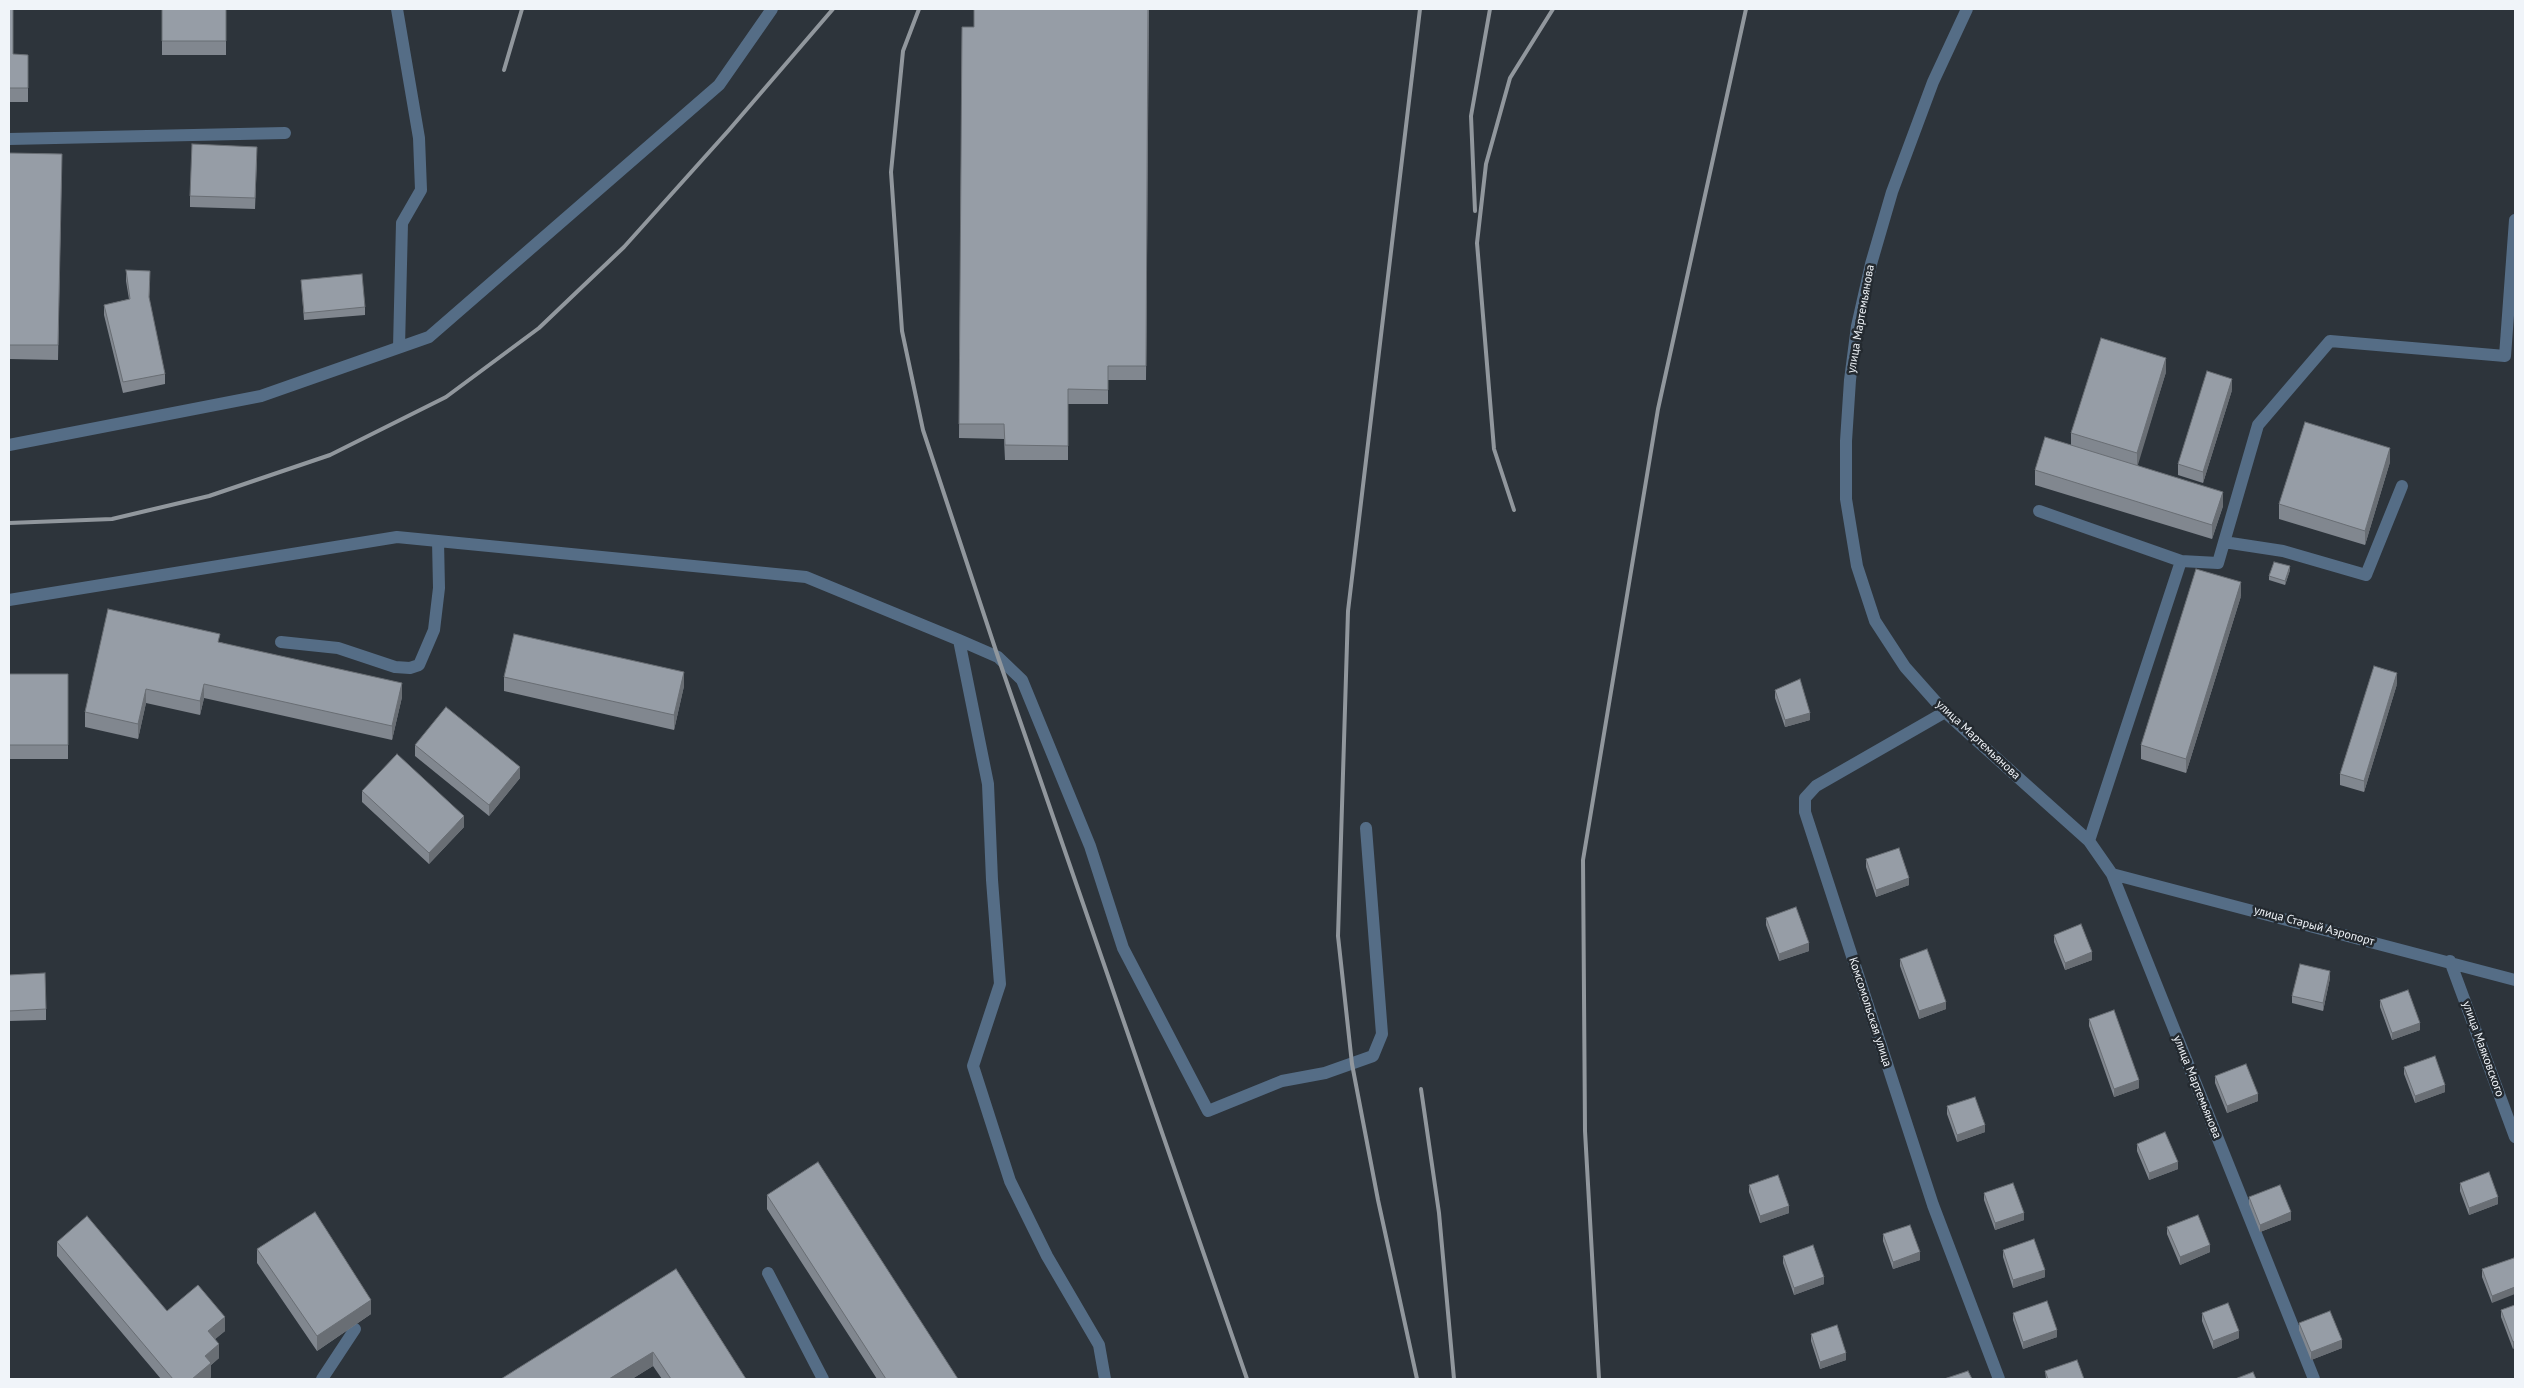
<!DOCTYPE html>
<html>
<head>
<meta charset="utf-8">
<style>
	body { margin:0 }
	#map { position:relative; width:2524px; height:1388px; overflow:hidden; background:#2d343b; font-family:"PT Sans",sans-serif }
	canvas { display:block }
	.frame { position:absolute; inset:0; border:10px solid #f0f4f9; pointer-events:none }
</style>
</head>
<body>
<div id="map">
<canvas width="2524" height="1388"></canvas>
<div class="frame"></div>
</div>
<script>
const g = document.querySelector('canvas').getContext('2d');
g.lineJoin = 'round';
const toPath = rows => new Path2D(rows.map(r => 'M' + r).join(''));
function strokePath(path, color, width, dash) { g.strokeStyle = color; g.lineWidth = width; g.lineCap = dash ? 'butt' : 'round'; g.setLineDash(dash || []); g.stroke(path); }
function fillPath(path, color) { g.fillStyle = color; g.fill(path, 'evenodd'); }
function write(font, color, halo, rows, align = 'center') {
  g.font = font + ' "PT Sans",sans-serif'; g.lineWidth = 5; g.setLineDash([]); g.textBaseline = 'middle'; g.strokeStyle = halo; g.fillStyle = color; for (const [text, x, y, turn = 0] of rows) {
    g.save(); g.translate(x, y); g.rotate((+turn || 0) * Math.PI / 180); g.textAlign = isNaN(turn) ? turn : align; if (halo) g.strokeText(text, 0, 0); g.fillText(text, 0, 0); g.restore();
  }
}
strokePath(toPath([
	[397,9,419,138,421,190,402,223,399,347],
	[1967,9,1933,82,1892,192,1871,264,1857,326,1850,380,1846,441,1846,499,1857,566,1875,621,1905,667,1945,712,2089,841,2112,874,2314,1379],
	[9,139,285,133],
	[9,445,261,396,429,337,719,85,772,9],
	[2039,511,2181,561],
	[2224,542,2283,551,2366,575,2402,486],
	[9,600,397,537,806,577,959,640,998,657,1022,680,1090,846,1123,948,1208,1111,1282,1081,1325,1073,1373,1056,1382,1034,1366,828],
	[959,640,988,784,992,880,1000,984,973,1066,1010,1181,1047,1256,1099,1345,1105,1379],
	[281,642,338,648,395,667,410,668,419,665,434,630,439,588,438,541],
	[1945,712,1816,786,1805,798,1805,812,1933,1205,1999,1379],
	[2089,841,2181,561,2218,563,2258,425,2330,341,2505,356,2515,220],
	[2112,874,2515,980],
	[2450,961,2515,1137],
	[768,1273,823,1379],
	[322,1379,355,1329]
]), '#556d86', 12);
strokePath(toPath([
	[919,9,903,51,891,172,902,331,923,430,998,657,1247,1379],
	[504,70,522,9],
	[1475,211,1471,116,1490,9],
	[1514,510,1494,449,1477,243,1486,164,1510,78,1553,9],
	[9,523,112,519,209,496,330,455,446,397,539,328,624,247,729,130,833,9],
	[1421,1089,1439,1213,1454,1379],
	[1417,1379,1378,1200,1352,1064,1338,936,1348,611,1420,9],
	[1599,1379,1585,1131,1583,860,1658,409,1746,9]
]), '#91979d', 4);
fillPath(toPath([
	[9,9,13,54,28,55,28,102,9,102],
	[162,9,226,9,226,55,162,55],
	[1149,9,1146,380,1108,380,1108,404,1068,404,1068,460,1005,460,1004,439,959,438,962,27,974,27],
	[9,153,62,154,58,360,9,359],
	[257,157,255,209,190,207,190,196],
	[126,270,150,281,149,299,165,374,165,384,123,393,104,315,104,305,129,299,126,281],
	[301,280,365,307,365,315,304,320],
	[2166,372,2137,465,2223,506,2212,539,2035,485,2035,470,2071,445,2071,433],
	[2232,390,2203,483,2178,475,2178,464],
	[2390,462,2365,545,2279,519,2279,504],
	[2290,570,2285,585,2269,580,2269,576],
	[2241,596,2186,773,2141,759,2141,745],
	[220,642,402,697,392,740,204,698,200,715,146,703,138,739,85,727,85,712],
	[9,674,68,674,68,759,9,759],
	[504,677,684,686,674,730,504,691],
	[2397,684,2364,792,2340,785,2340,774],
	[1775,690,1810,720,1785,727,1775,698],
	[415,745,520,778,489,816,415,756],
	[362,791,464,827,429,864,362,802],
	[1866,859,1909,885,1876,897,1866,867],
	[1766,918,1809,951,1779,961,1766,925],
	[2054,935,2092,960,2065,970,2054,942],
	[1900,959,1946,1009,1919,1019,1900,966],
	[9,975,46,1009,46,1020,9,1021],
	[2330,978,2323,1011,2292,1003,2292,996],
	[2380,1000,2420,1030,2392,1040,2380,1007],
	[2089,1019,2139,1088,2114,1097,2089,1026],
	[2404,1067,2445,1092,2415,1103,2404,1074],
	[2215,1076,2258,1101,2227,1113,2215,1083],
	[1947,1106,1985,1132,1957,1142,1947,1114],
	[2137,1144,2178,1169,2149,1180,2137,1151],
	[2460,1183,2498,1204,2469,1215,2460,1191],
	[1749,1185,1789,1213,1760,1223,1749,1192],
	[1984,1193,2024,1220,1995,1230,1984,1200],
	[767,1195,958,1379,877,1379,767,1209],
	[2249,1197,2291,1220,2260,1232,2249,1204],
	[2167,1227,2210,1252,2180,1265,2167,1234],
	[1883,1234,1920,1260,1893,1269,1883,1241],
	[57,1242,167,1311,225,1331,215,1339,219,1358,211,1365,211,1377,209,1379,161,1379,57,1256],
	[257,1249,371,1314,317,1351,257,1263],
	[2003,1250,2045,1277,2013,1288,2003,1257],
	[1783,1256,1824,1284,1794,1295,1783,1263],
	[2514,1258,2492,1303,2482,1277,2482,1269],
	[676,1269,746,1379,662,1379,653,1366,632,1379],
	[2515,1305,2513,1349,2501,1317,2501,1310],
	[2013,1313,2057,1337,2023,1349,2013,1320],
	[2202,1313,2239,1338,2213,1349,2202,1321],
	[2299,1323,2342,1348,2311,1360,2299,1330],
	[1811,1334,1846,1360,1820,1369,1811,1341],
	[2045,1371,2084,1379,2046,1379]
]), '#81878f');
fillPath(toPath([
	[2166,358,2166,372,2137,468,2137,453],
	[2232,379,2232,390,2203,483,2203,472],
	[2390,448,2390,462,2365,545,2365,531],
	[2223,492,2223,506,2212,539,2212,525],
	[2290,566,2290,570,2285,585,2285,581],
	[2241,582,2241,596,2186,773,2186,759],
	[684,672,684,686,674,730,674,715],
	[2397,673,2397,684,2364,792,2364,781],
	[402,683,402,697,392,740,392,726],
	[204,684,204,698,200,715,200,701],
	[146,689,146,703,138,739,138,724],
	[1810,713,1810,720,1785,727,1785,720],
	[520,767,520,778,489,816,489,805],
	[464,816,464,827,429,864,429,853],
	[1909,878,1909,885,1876,897,1876,890],
	[1809,943,1809,951,1779,961,1779,954],
	[2092,952,2092,960,2065,970,2065,963],
	[2330,971,2330,978,2323,1011,2323,1003],
	[1946,1002,1946,1009,1919,1019,1919,1011],
	[2420,1023,2420,1030,2392,1040,2392,1033],
	[2139,1080,2139,1088,2114,1097,2114,1089],
	[2445,1085,2445,1092,2415,1103,2415,1096],
	[2258,1094,2258,1101,2227,1113,2227,1106],
	[1985,1125,1985,1132,1957,1142,1957,1135],
	[2178,1162,2178,1169,2149,1180,2149,1173],
	[2498,1197,2498,1204,2469,1215,2469,1208],
	[1789,1206,1789,1213,1760,1223,1760,1216],
	[2291,1212,2291,1220,2260,1232,2260,1225],
	[2024,1213,2024,1220,1995,1230,1995,1223],
	[2210,1245,2210,1252,2180,1265,2180,1257],
	[1920,1252,1920,1260,1893,1269,1893,1262],
	[2045,1270,2045,1277,2013,1288,2013,1280],
	[1824,1277,1824,1284,1794,1295,1794,1288],
	[2515,1287,2515,1294,2492,1303,2492,1296],
	[371,1300,371,1314,317,1351,317,1336],
	[225,1317,225,1331,208,1345,208,1331],
	[2057,1330,2057,1337,2023,1349,2023,1342],
	[2239,1331,2239,1338,2213,1349,2213,1341],
	[2342,1340,2342,1348,2311,1360,2311,1352],
	[2515,1341,2515,1348,2513,1349,2513,1342],
	[219,1344,219,1358,211,1365,211,1377,209,1379,192,1379,205,1356],
	[653,1352,653,1366,632,1379,609,1379],
	[1846,1353,1846,1360,1820,1369,1820,1362]
]), '#696e74');
const building = toPath([
	[9,9,13,9,13,54,28,55,28,88,9,88,9,9],
	[162,9,226,9,226,41,162,41,162,9],
	[974,9,1148,9,1146,366,1108,366,1108,390,1068,389,1068,446,1005,445,1004,424,959,424,962,27,974,27,974,9],
	[192,144,257,147,255,198,190,196,192,144],
	[9,153,62,154,58,345,9,345,9,153],
	[126,270,150,271,149,297,165,374,123,382,104,305,130,299,126,270],
	[362,274,365,307,304,313,301,280,362,274],
	[2101,338,2166,358,2137,453,2071,433,2101,338],
	[2207,371,2232,379,2203,472,2178,464,2207,371],
	[2305,422,2390,448,2365,531,2279,504,2305,422],
	[2045,437,2223,492,2212,525,2035,470,2045,437],
	[2274,562,2290,566,2285,581,2269,576,2274,562],
	[2196,569,2241,582,2186,759,2141,745,2196,569],
	[108,609,220,634,218,642,402,683,392,726,204,684,200,701,146,689,138,724,85,712,108,609],
	[514,634,684,672,674,715,504,677,514,634],
	[2374,666,2397,673,2364,781,2340,774,2374,666],
	[9,674,68,674,68,745,9,745,9,674],
	[1800,679,1810,713,1785,720,1775,690,1800,679],
	[446,707,520,767,489,805,415,745,446,707],
	[397,754,464,816,429,853,362,791,397,754],
	[1899,848,1909,878,1876,890,1866,859,1899,848],
	[1796,907,1809,943,1779,954,1766,918,1796,907],
	[2081,924,2092,952,2065,963,2054,935,2081,924],
	[1927,949,1946,1002,1919,1011,1900,959,1927,949],
	[2300,964,2330,971,2323,1003,2292,996,2300,964],
	[45,973,46,1009,9,1011,9,975,45,973],
	[2408,990,2420,1023,2392,1033,2380,1000,2408,990],
	[2114,1010,2139,1080,2114,1089,2089,1019,2114,1010],
	[2435,1056,2445,1085,2415,1096,2404,1067,2435,1056],
	[2246,1064,2258,1094,2227,1106,2215,1076,2246,1064],
	[1975,1097,1985,1125,1957,1135,1947,1106,1975,1097],
	[2165,1132,2178,1162,2149,1173,2137,1144,2165,1132],
	[818,1162,958,1379,886,1379,767,1195,818,1162],
	[2489,1172,2498,1197,2469,1208,2460,1183,2489,1172],
	[1778,1175,1789,1206,1760,1216,1749,1185,1778,1175],
	[2013,1183,2024,1213,1995,1223,1984,1193,2013,1183],
	[2280,1185,2291,1212,2260,1225,2249,1197,2280,1185],
	[315,1212,371,1300,317,1336,257,1249,315,1212],
	[2198,1215,2210,1245,2180,1257,2167,1227,2198,1215],
	[87,1216,167,1311,198,1285,225,1317,208,1331,219,1344,205,1356,211,1363,192,1379,173,1379,57,1242,87,1216],
	[1910,1225,1920,1252,1893,1262,1883,1234,1910,1225],
	[2034,1239,2045,1270,2013,1280,2003,1250,2034,1239],
	[1813,1245,1824,1277,1794,1288,1783,1256,1813,1245],
	[2514,1258,2515,1261,2515,1287,2492,1296,2482,1269,2514,1258],
	[676,1269,746,1379,671,1379,653,1352,609,1379,501,1379,676,1269],
	[2047,1301,2057,1330,2023,1342,2013,1313,2047,1301],
	[2228,1303,2239,1331,2213,1341,2202,1313,2228,1303],
	[2515,1305,2515,1341,2513,1342,2501,1310,2515,1305],
	[2330,1311,2342,1340,2311,1352,2299,1323,2330,1311],
	[1837,1325,1846,1353,1820,1362,1811,1334,1837,1325],
	[2077,1360,2084,1379,2048,1379,2045,1371,2077,1360],
	[1968,1371,1972,1379,1944,1379,1968,1371],
	[2253,1372,2256,1379,2235,1379,2253,1372]
]);
fillPath(building, '#969da6');
strokePath(building, '#696e74', 1);
write('12px', '#f0f4f9', '#242a30', [
	["улица Мартемьянова",1861,319,-80],
	["улица Мартемьянова",1978,740,43],
	["улица Старый Аэропорт",2314,926,15],
	["Комсомольская улица",1870,1012,72],
	["улица Маяковского",2483,1049,70],
	["улица Мартемьянова",2197,1087,68]
]);
</script>
</body>
</html>
